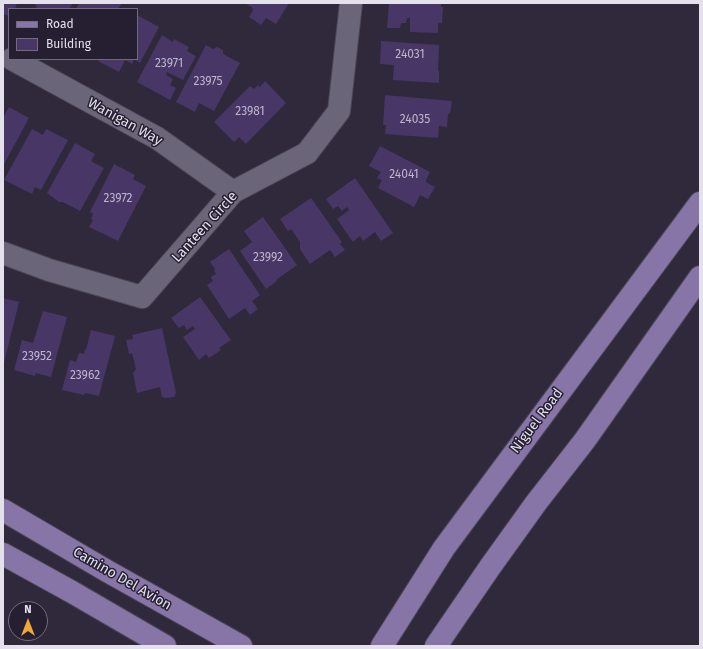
<!DOCTYPE html>
<html>
<head>
<meta charset="utf-8">
<style>
	body { margin:0 }
	#map { position:relative; width:703px; height:649px; overflow:hidden; background:#2f293b; font-family:"Fira Sans",sans-serif }
	canvas { display:block }
	.frame { position:absolute; inset:0; border:4px solid #e4e0ec; pointer-events:none }
	.legend { position:absolute; left:8px; top:8px; width:130px; height:52px; box-sizing:border-box; background:#251f31; border:1px solid #716c7c; margin:0; padding:5px 7px; list-style:none; font-size:12px; color:#e4e0ec }
	.legend li { display:flex; align-items:center; gap:8px; height:20px }
	.legend b { width:20px; border:1px solid #716c7c }
	.north { position:absolute; left:8px; top:601px; width:40px; height:40px; box-sizing:border-box; background:#251f31; border:1px solid #716c7c; border-radius:50%; rotate:0deg; font-size:11px; font-weight:700; line-height:16px; text-align:center; color:#e4e0ec }
	.north::after { content:''; display:block; margin:auto; width:14px; height:18px; background:#eda83c; clip-path:polygon(50% 0,100% 100%,50% 72%,0 100%) }
</style>
</head>
<body>
<div id="map">
<canvas width="703" height="649"></canvas>
<div class="frame"></div>
<ul class="legend">
<li><b style="height:5px;background:#8775a8"></b>Road</li>
<li><b style="height:11px;background:#483667"></b>Building</li>
</ul>
<div class="north">N</div>
</div>
<script>
const g = document.querySelector('canvas').getContext('2d');
g.lineJoin = 'round';
function fillPath(path, color) { g.fillStyle = color; g.fill(path, 'evenodd'); }
const toPath = rows => new Path2D(rows.map(r => 'M' + r).join(''));
function strokePath(path, color, width, dash) { g.strokeStyle = color; g.lineWidth = width; g.lineCap = dash ? 'butt' : 'round'; g.setLineDash(dash || []); g.stroke(path); }
function write(font, color, halo, rows, align = 'center') {
  g.font = font + ' "Fira Sans",sans-serif'; g.lineWidth = 3; g.setLineDash([]); g.textBaseline = 'middle'; g.strokeStyle = halo; g.fillStyle = color; for (const [text, x, y, turn = 0] of rows) {
    g.save(); g.translate(x, y); g.rotate((+turn || 0) * Math.PI / 180); g.textAlign = isNaN(turn) ? turn : align; if (halo) g.strokeText(text, 0, 0); g.fillText(text, 0, 0); g.restore();
  }
}
fillPath(toPath([
	[3,3,17,3,15,9,9,9,9,16,3,14],
	[32,3,73,3,69,9,35,9,37,6],
	[79,3,122,3,118,9,76,9],
	[244,3,289,3,276,24,266,18,261,25,249,17,253,10,252,7],
	[389,3,441,3,441,7,443,7,442,23,438,23,438,33,410,32,410,18,407,18,406,23,401,23,400,28,387,28],
	[137,15,159,27,140,63,134,59,132,64,125,60,119,72,98,61,99,59,137,59],
	[162,35,173,42,174,39,189,47,187,51,196,56,183,80,167,72,166,75,173,79,170,85,176,88,170,100,137,82],
	[381,41,439,45,438,71,439,71,439,83,393,80,394,65,380,64],
	[206,45,213,49,217,47,223,50,223,54,240,63,214,111,199,103,195,112,176,102],
	[265,81,286,103,246,144,239,137,234,142,214,122,250,86,254,89,258,85,260,87],
	[385,95,452,101,450,114,448,114,447,127,439,126,438,138,385,134,386,125,383,125],
	[9,107,29,118,3,166,3,118],
	[32,129,43,135,46,129,68,140,41,190,35,187,32,194,4,180],
	[75,143,95,154,91,161,104,168,80,211,63,202,59,202,47,193],
	[380,146,430,172,426,180,426,182,435,187,428,199,420,195,414,207,378,188,382,180,377,178,381,172,369,166],
	[114,164,135,175,133,179,146,186,118,241,89,227,93,220,91,219,93,214,90,212],
	[355,178,393,233,381,241,375,232,363,241,360,236,353,242,337,219,349,210,347,207,342,211,338,206,333,209,326,199],
	[311,198,342,242,340,244,345,250,335,257,330,250,310,264,300,249,300,242,291,229,288,231,280,219],
	[263,217,297,265,276,280,277,281,266,289,240,251,252,242,244,231],
	[229,249,260,295,252,301,258,309,250,315,245,308,229,319,207,285,213,281,211,277,216,274,214,270,215,269,210,262],
	[200,297,231,340,219,348,221,350,209,358,206,354,199,360,183,337,195,329,193,326,187,330,184,325,179,328,171,318],
	[3,298,19,302,4,363,3,363],
	[43,311,67,317,51,377,36,373,35,376,14,370,22,340,33,343],
	[162,328,176,393,174,397,165,398,162,397,160,387,137,393,133,373,136,369,132,353,129,354,126,340,133,339,132,335],
	[91,330,115,336,99,396,85,393,84,395,62,390,70,360,76,362,79,353,84,354,85,349,86,350]
]), '#483667');
const minor = toPath([
	[12,59,157,138,233,192],
	[3,253,49,270,142,297,233,192,307,153,339,111,351,3]
]);
const major = toPath([
	[3,510,107,571,241,646],
	[3,554,72,592,165,646],
	[382,646,444,548,700,203],
	[436,646,490,567,536,503,585,440,700,277]
]);
strokePath(minor, '#4c4757', 24);
strokePath(major, '#4c4757', 24);
strokePath(minor, '#6b6579', 22);
strokePath(major, '#8775a8', 22);
write('12px', '#bdb6cb', null, [
	["24031",410,55],
	["23971",169,64],
	["23975",208,82],
	["23981",250,112],
	["24035",415,120],
	["24041",404,175],
	["23972",118,199],
	["23992",268,258],
	["23952",37,357],
	["23962",85,376]
]);
write('14px', '#e4e0ec', '#251f31', [
	["Wanigan Way",125,122,29],
	["Lanteen Circle",205,227,-48],
	["Niguel Road",537,421,-53],
	["Camino Del Avion",122,579,30]
]);
</script>
</body>
</html>
